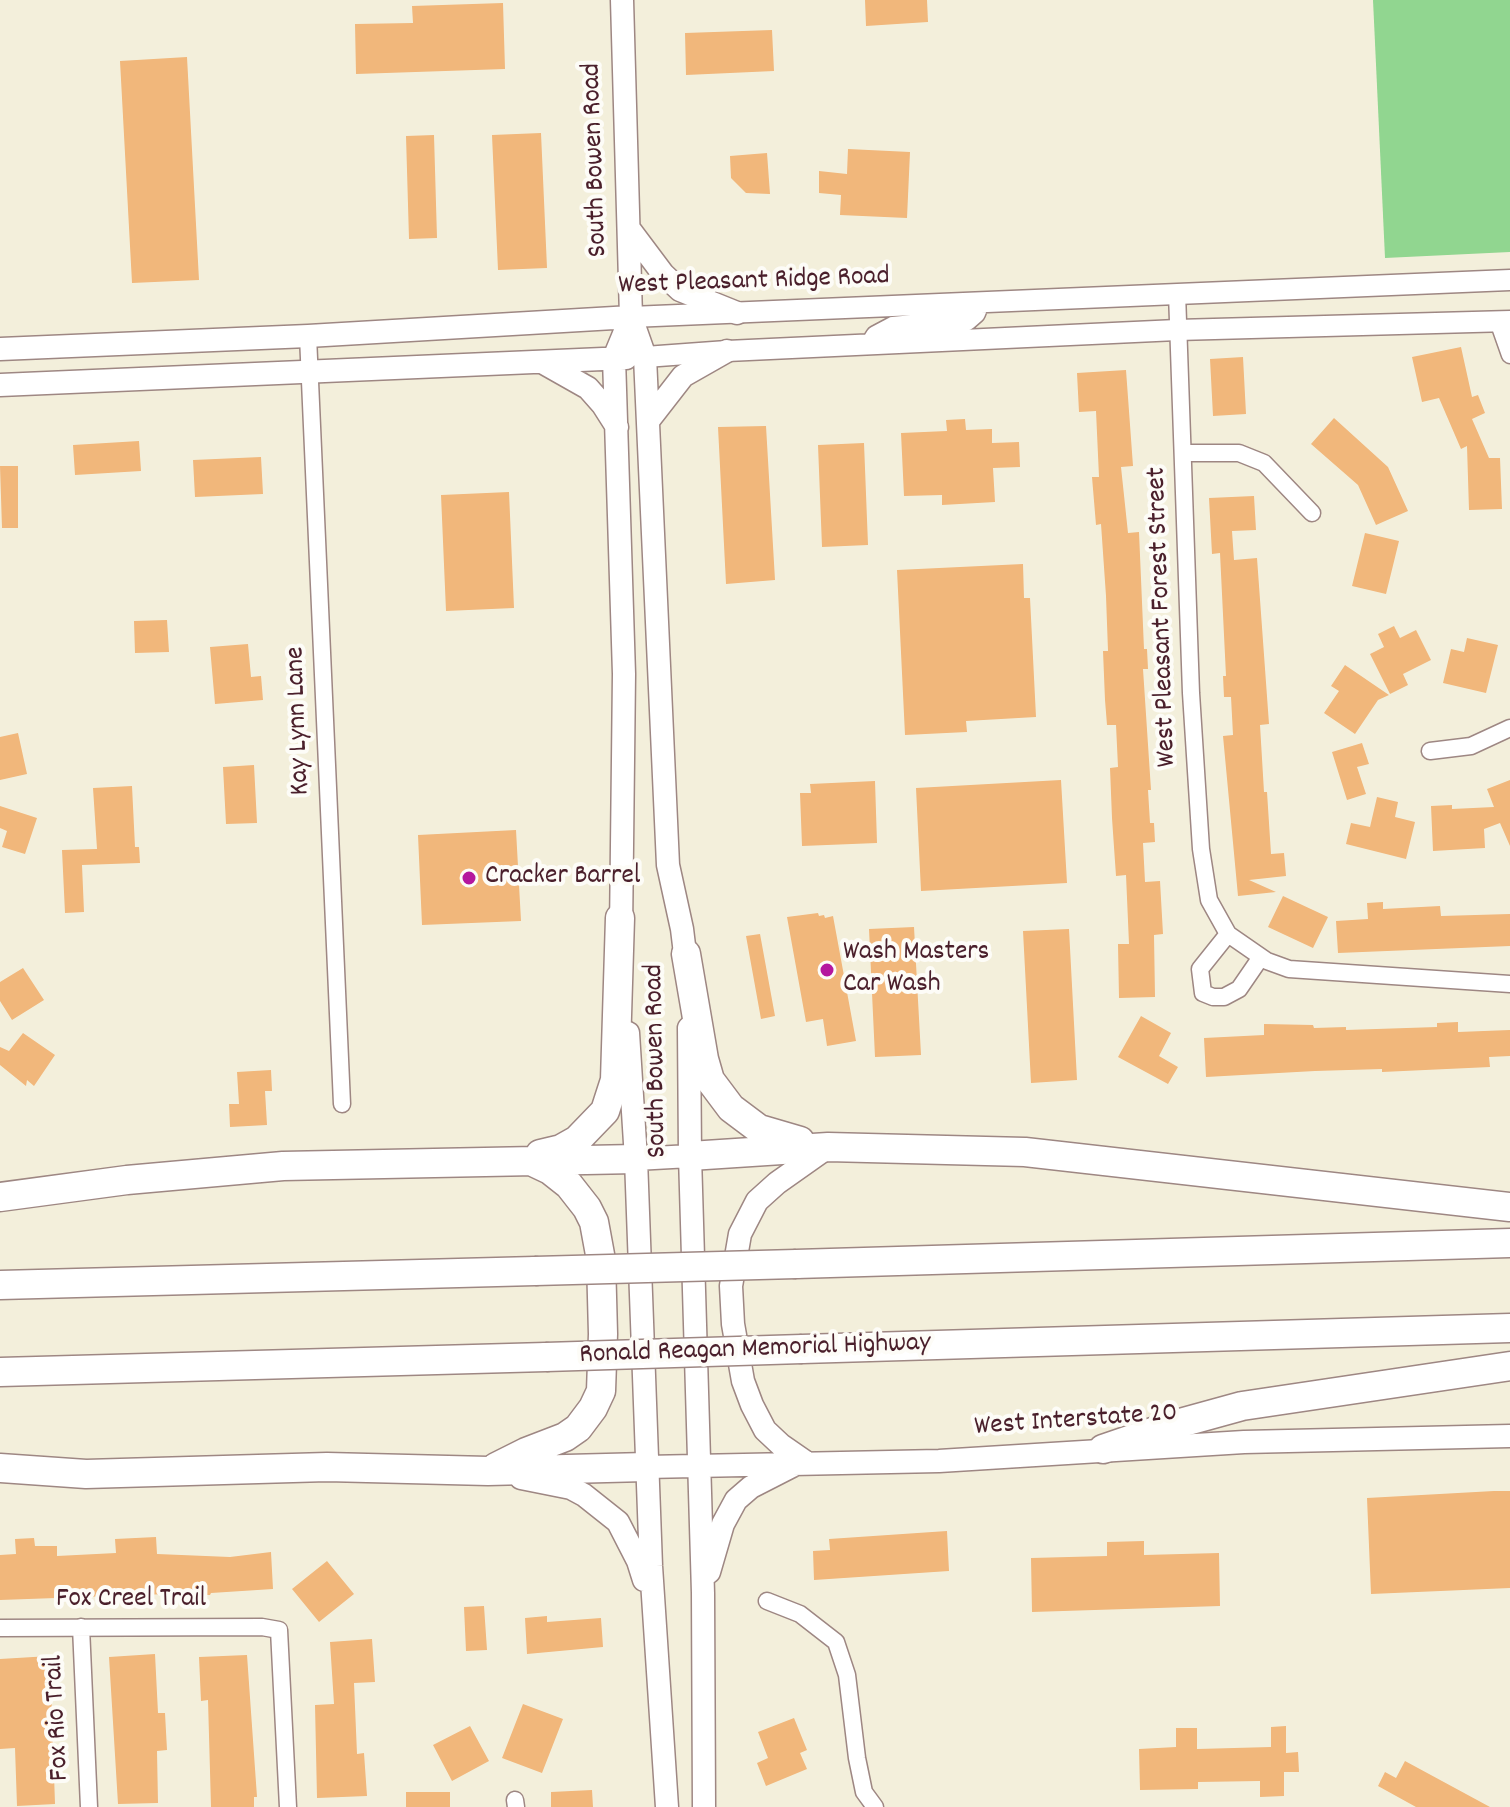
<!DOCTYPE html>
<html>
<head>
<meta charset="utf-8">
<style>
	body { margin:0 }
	canvas { display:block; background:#f3efdb }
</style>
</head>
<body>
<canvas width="1510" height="1807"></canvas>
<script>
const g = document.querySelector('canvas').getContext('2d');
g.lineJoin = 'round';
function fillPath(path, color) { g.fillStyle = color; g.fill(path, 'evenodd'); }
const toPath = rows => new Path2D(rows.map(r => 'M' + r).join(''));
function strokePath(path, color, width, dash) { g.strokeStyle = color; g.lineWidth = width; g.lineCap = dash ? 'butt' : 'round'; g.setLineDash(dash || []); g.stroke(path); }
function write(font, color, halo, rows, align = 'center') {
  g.font = font + ' Dekko,sans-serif'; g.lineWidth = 8; g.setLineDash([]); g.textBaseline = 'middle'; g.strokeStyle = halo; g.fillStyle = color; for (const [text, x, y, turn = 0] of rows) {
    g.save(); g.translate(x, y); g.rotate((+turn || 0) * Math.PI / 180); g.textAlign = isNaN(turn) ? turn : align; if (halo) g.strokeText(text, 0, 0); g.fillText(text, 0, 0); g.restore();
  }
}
fillPath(toPath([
	[1373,0,1510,0,1510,252,1385,258]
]), '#91d690');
fillPath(toPath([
	[865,0,927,0,928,22,866,26],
	[503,3,505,69,356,74,355,24,413,23,412,6],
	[772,30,774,71,686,75,685,33],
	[187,57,199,280,132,283,120,61],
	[541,133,547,268,498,270,492,135],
	[434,135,437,238,409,239,406,136],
	[848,149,910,152,907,218,840,215,841,195,819,193,819,171,847,174],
	[767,153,770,194,746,193,731,178,730,156],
	[1461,347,1472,397,1478,395,1485,413,1472,419,1489,458,1500,458,1502,509,1469,510,1467,446,1461,449,1439,398,1422,402,1412,357],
	[1243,357,1246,414,1213,416,1210,359],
	[1126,370,1133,466,1121,467,1128,533,1139,532,1144,649,1147,649,1148,669,1143,669,1151,790,1148,790,1150,823,1154,823,1155,842,1143,843,1145,882,1160,881,1163,934,1154,935,1155,997,1119,998,1118,944,1129,944,1126,875,1116,876,1112,818,1110,768,1118,767,1116,725,1107,725,1105,700,1103,651,1108,651,1106,596,1101,524,1096,525,1092,477,1099,477,1096,411,1079,412,1077,373],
	[1334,418,1388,467,1408,511,1376,525,1358,485,1311,444],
	[965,419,966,430,992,429,992,443,1019,442,1020,467,993,468,995,502,942,505,942,495,904,496,901,433,947,431,946,420],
	[766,426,775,580,726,584,718,427],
	[139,441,141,471,75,475,73,445],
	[864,443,868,545,822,547,818,445],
	[261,457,263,494,195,497,193,460],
	[0,466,18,466,18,528,2,528],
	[509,492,514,608,446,611,441,495],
	[1254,496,1256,530,1232,531,1234,560,1257,558,1269,724,1260,725,1264,792,1267,792,1271,854,1284,853,1286,876,1249,880,1276,892,1238,896,1223,736,1233,735,1231,697,1224,697,1223,676,1226,676,1220,553,1212,554,1209,498],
	[1365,533,1399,541,1386,594,1352,586],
	[1023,564,1024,598,1030,598,1036,717,966,721,967,732,905,735,897,570],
	[167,620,169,652,135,653,134,621],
	[1394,626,1400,638,1416,630,1431,660,1403,674,1408,685,1390,694,1370,654,1384,647,1378,634],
	[1467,638,1498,645,1486,693,1443,683,1451,649,1464,652],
	[248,644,251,677,261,676,263,700,215,704,210,647],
	[1345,665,1389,695,1378,700,1355,734,1324,713,1339,691,1331,686],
	[18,733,27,774,0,780,0,737],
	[1362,743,1369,764,1357,767,1366,794,1347,800,1332,752],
	[254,765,257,823,226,824,223,767],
	[1061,780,1067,883,921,891,916,788],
	[1510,780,1510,846,1500,823,1484,829,1485,848,1433,851,1431,806,1452,805,1452,809,1494,807,1487,789],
	[875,781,877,843,802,846,800,793,811,793,810,784],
	[132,786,135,847,139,847,140,863,82,865,84,912,65,913,62,850,97,849,93,788],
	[1377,797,1398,802,1395,817,1415,822,1406,859,1346,844,1351,823,1370,827],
	[0,806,37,818,25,854,2,847,7,831,0,828],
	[516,830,521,921,422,925,418,835],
	[1283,896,1328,917,1313,948,1268,927],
	[1383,902,1383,909,1440,906,1441,916,1510,914,1510,946,1338,953,1336,921,1368,919,1367,903],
	[818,913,819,916,824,915,825,918,833,916,856,1041,827,1046,823,1019,806,1022,787,917],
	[914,927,921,1055,875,1057,869,929],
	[1069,929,1077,1080,1031,1083,1023,931],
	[760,934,775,1016,761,1019,746,936],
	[23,968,44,1000,12,1020,0,1001,0,982],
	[1141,1016,1171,1033,1159,1056,1178,1067,1168,1084,1118,1057],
	[1458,1022,1458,1032,1510,1030,1510,1056,1489,1057,1490,1067,1382,1072,1382,1069,1315,1071,1206,1077,1204,1038,1264,1035,1264,1024,1313,1025,1314,1028,1346,1027,1346,1030,1437,1027,1437,1023],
	[23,1033,55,1055,34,1086,27,1080,26,1086,0,1065,0,1047,9,1051],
	[271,1070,272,1091,265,1091,267,1125,230,1127,229,1104,239,1104,237,1072],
	[1494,1491,1510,1491,1510,1588,1371,1594,1367,1498],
	[947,1531,949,1571,814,1580,813,1551,830,1550,829,1539],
	[156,1537,157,1554,230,1557,271,1552,273,1589,211,1593,210,1595,168,1594,0,1600,0,1555,16,1554,15,1539,34,1538,35,1546,57,1546,57,1556,116,1553,115,1539],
	[1144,1541,1144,1555,1219,1553,1220,1606,1032,1612,1031,1558,1107,1556,1107,1542],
	[327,1561,354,1594,319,1622,292,1589],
	[484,1606,487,1650,466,1651,464,1607],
	[547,1616,547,1622,601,1618,603,1647,527,1654,525,1618],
	[372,1639,375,1682,354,1683,357,1754,364,1753,367,1796,317,1798,315,1705,334,1704,330,1642],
	[155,1654,158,1713,165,1713,167,1750,157,1751,158,1803,118,1804,109,1657],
	[247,1655,257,1797,254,1797,254,1807,211,1807,208,1700,201,1701,199,1657],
	[50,1656,55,1804,17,1806,15,1748,0,1749,0,1659],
	[523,1704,563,1719,542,1773,502,1758],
	[794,1718,807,1750,800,1753,807,1769,766,1786,757,1763,768,1758,758,1732],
	[470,1726,489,1761,452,1781,433,1745],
	[1286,1726,1286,1753,1298,1752,1299,1772,1284,1772,1284,1796,1260,1797,1260,1781,1198,1782,1198,1789,1140,1790,1139,1749,1176,1747,1176,1728,1197,1728,1197,1749,1271,1747,1271,1727],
	[1405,1761,1490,1807,1416,1807,1378,1786,1385,1772,1396,1778],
	[592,1790,593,1807,551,1807,551,1792],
	[406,1792,450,1792,450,1807,406,1807]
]), '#f1b77b');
const minor = toPath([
	[1177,293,1191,693,1201,849,1209,900,1228,934,1267,961,1289,969,1510,984],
	[1498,321,1510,355],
	[308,336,342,1104],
	[1183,453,1239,453,1264,463,1312,513],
	[1430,751,1471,746,1510,728],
	[1228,934,1200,969,1203,993,1213,997,1224,997,1239,989,1261,957],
	[767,1601,800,1614,836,1642,847,1675,857,1758,864,1792,875,1807],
	[81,1627,89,1807],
	[0,1628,262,1627,279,1630,288,1807],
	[515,1800,516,1807]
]);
const tertiary = toPath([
	[631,317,1510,280],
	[871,344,876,336,893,327,967,320,975,313,979,303],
	[645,357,727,351,1177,330,1510,321]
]);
const secondary = toPath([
	[622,0,631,317,645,357,668,865,682,929,687,970],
	[630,230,663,274,680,290,737,313],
	[0,349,308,336,631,317],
	[542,362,588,388,603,405,617,427],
	[0,385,626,358],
	[648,421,683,376,727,351],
	[621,931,624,674,614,358,631,317],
	[689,1028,690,1156,703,1593,704,1807],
	[628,1033,636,1159,651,1566,667,1807],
	[636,1159,690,1156],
	[807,1463,781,1445,765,1430,752,1405,743,1381,733,1324,731,1286,740,1234,757,1201,777,1183,828,1147],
	[646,1467,939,1461,1244,1442,1510,1436],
	[521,1478,571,1488,584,1495,618,1522,638,1561,644,1580],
	[709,1572,723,1524,736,1500,751,1487,794,1465]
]);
const motorway = toPath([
	[686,954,704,1059,710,1080,731,1108,759,1129,800,1141],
	[540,1154,561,1149,577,1140,605,1111,615,1080,620,918],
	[690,1156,828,1147,1025,1152,1510,1207],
	[0,1197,127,1180,283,1166,636,1159],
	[796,1264,1510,1243],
	[0,1285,535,1271],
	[802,1349,1510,1328],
	[0,1372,546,1357],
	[1103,1449,1173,1425,1242,1406,1510,1366],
	[496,1467,526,1452,565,1437,578,1428,593,1408,601,1391,603,1334,601,1260,594,1222,587,1208,569,1185,550,1170,531,1161],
	[0,1468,86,1474,327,1467,488,1471,646,1467]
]);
strokePath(minor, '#9e8783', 19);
strokePath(tertiary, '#9e8783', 23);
strokePath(secondary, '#9e8783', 25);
strokePath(motorway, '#9e8783', 31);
strokePath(minor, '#fff', 16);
strokePath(tertiary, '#fff', 20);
strokePath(secondary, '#fff', 22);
strokePath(motorway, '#fff', 28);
const motorwayBridge = toPath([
	[535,1271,796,1264],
	[546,1357,802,1349]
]);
strokePath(motorwayBridge, '#9e8783', 31, []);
strokePath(motorwayBridge, '#fff', 28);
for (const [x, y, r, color] of [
	[469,878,8,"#b5179e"],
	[827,970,8,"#b5179e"]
]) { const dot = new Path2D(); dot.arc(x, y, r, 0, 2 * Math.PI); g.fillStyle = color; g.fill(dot); strokePath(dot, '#fdfcf7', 3); }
write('28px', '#4a1f2b', '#fdfcf7', [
	["South Bowen Road",597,160,-92],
	["West Pleasant Ridge Road",754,283,-2],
	["West Pleasant Forest Street",1164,617,-92],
	["Kay Lynn Lane",300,721,-92],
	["South Bowen Road",658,1061,-91],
	["Ronald Reagan Memorial Highway",755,1351,-2],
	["West Interstate 20",1076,1422,-4],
	["Fox Creel Trail",131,1601],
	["Fox Rio Trail",59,1718,-93]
]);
write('28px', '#4a1f2b', '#fdfcf7', [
	["Cracker Barrel",485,878],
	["Wash Masters",843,954],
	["Car Wash",843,986]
], 'left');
</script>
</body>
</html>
